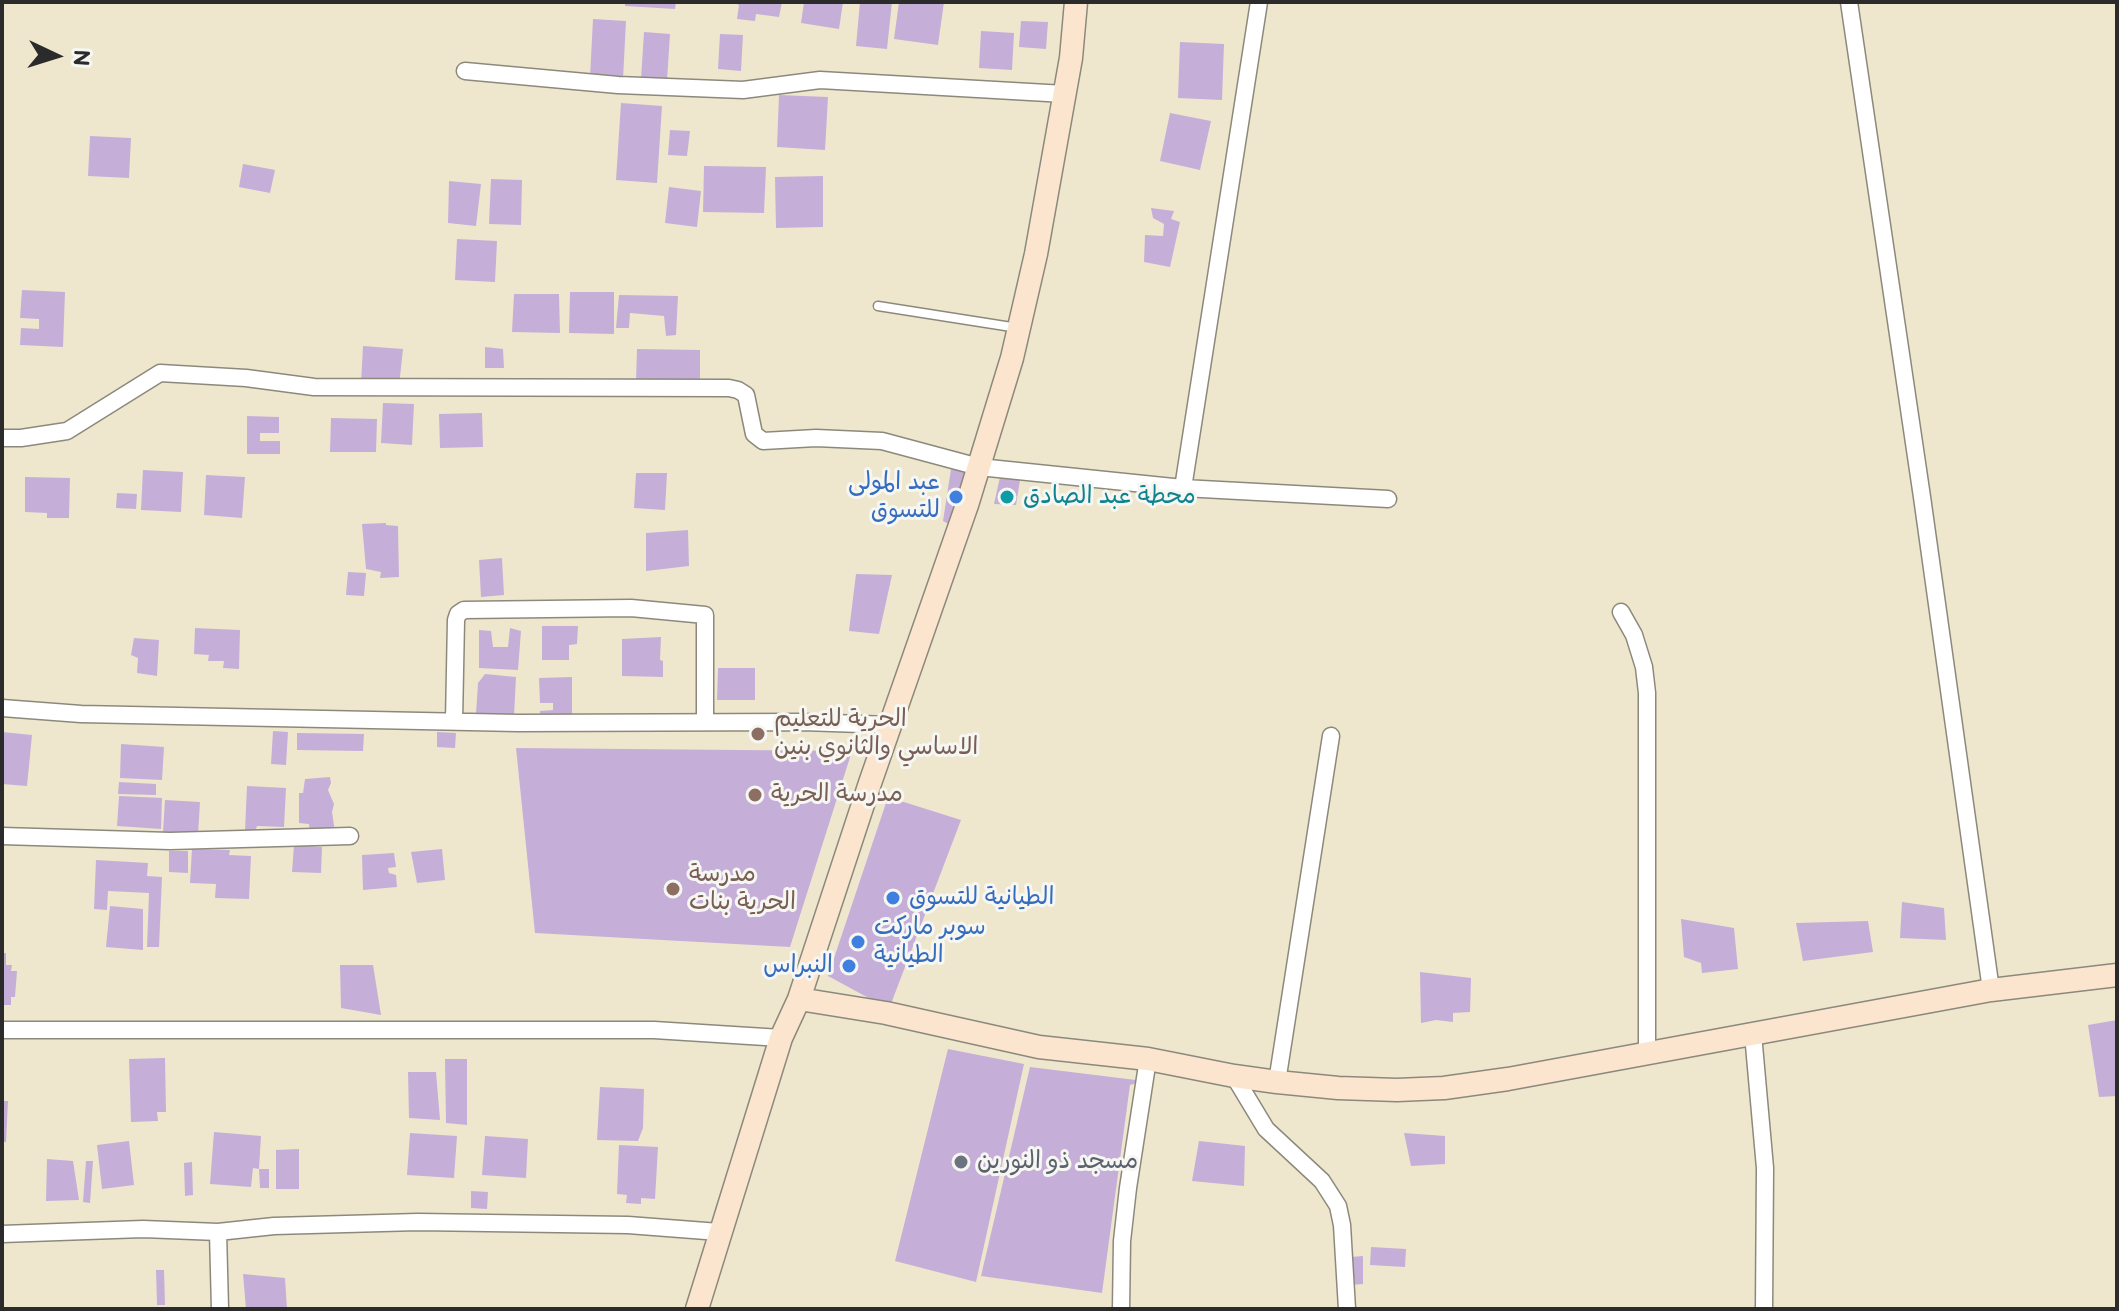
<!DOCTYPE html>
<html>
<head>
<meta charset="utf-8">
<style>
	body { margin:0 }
	#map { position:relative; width:2119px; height:1311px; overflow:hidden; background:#eee7ce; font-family:"Balsamiq Sans",sans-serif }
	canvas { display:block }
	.frame { position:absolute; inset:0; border:4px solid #2b2b2b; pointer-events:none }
	.north { position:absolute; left:16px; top:16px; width:80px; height:80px; -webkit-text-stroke:6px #f6f6f2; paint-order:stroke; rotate:94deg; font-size:22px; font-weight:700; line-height:32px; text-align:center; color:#2b2b2b }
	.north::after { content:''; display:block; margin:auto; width:28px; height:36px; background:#2b2b2b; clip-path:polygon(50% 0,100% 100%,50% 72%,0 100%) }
</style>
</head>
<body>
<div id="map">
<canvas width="2119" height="1311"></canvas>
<div class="frame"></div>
<div class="north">N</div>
</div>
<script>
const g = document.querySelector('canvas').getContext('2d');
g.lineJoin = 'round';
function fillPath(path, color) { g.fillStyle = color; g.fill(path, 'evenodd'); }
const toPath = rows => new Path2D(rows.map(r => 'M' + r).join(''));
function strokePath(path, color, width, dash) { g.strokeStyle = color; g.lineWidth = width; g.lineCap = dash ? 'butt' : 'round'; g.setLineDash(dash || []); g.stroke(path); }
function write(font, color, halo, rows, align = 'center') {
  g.font = font + ' "Balsamiq Sans","Playpen Sans Arabic",sans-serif'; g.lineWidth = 6; g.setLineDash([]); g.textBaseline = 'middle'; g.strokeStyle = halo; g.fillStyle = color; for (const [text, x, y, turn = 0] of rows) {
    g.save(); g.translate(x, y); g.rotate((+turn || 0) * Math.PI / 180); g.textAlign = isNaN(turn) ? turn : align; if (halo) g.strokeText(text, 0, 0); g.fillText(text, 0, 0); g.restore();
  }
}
fillPath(toPath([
	[625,2,676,2,675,9,625,6],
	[732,2,782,2,779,17,756,14,755,21,737,19,739,5],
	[804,2,843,2,839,29,801,23],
	[860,2,892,2,887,49,856,46],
	[899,2,944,2,938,45,894,39],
	[593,19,626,21,623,79,590,77],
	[1021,21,1048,22,1046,49,1019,47],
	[981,31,1014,33,1012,70,979,68],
	[644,32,670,34,667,81,641,79],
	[720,34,743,35,741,71,718,69],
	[1180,42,1224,44,1222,100,1178,98],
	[779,95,828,97,825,150,777,147],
	[621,103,662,106,657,183,616,180],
	[1170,113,1211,121,1200,170,1160,161],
	[670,130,690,131,687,156,668,155],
	[90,136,131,138,129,178,88,176],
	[243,164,275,170,270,193,239,187],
	[704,166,766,167,764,213,703,212],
	[823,176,823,227,776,228,775,177],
	[491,179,522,180,521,225,489,224],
	[449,181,481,184,476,226,448,223],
	[669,187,701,191,697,227,665,223],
	[1151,208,1174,211,1171,219,1180,222,1170,267,1144,262,1145,235,1163,236,1164,224,1153,218],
	[457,239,497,241,495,282,455,280],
	[22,290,65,292,63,347,20,345,21,328,39,329,39,319,20,318],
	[570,292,614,292,614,334,569,333],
	[514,294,559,294,560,333,512,332],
	[619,295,678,296,676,335,666,336,664,316,630,313,629,328,616,328],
	[363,346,403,349,399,386,361,383],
	[485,347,503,349,504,368,485,368],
	[637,349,700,350,700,383,636,382],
	[383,403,414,404,412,445,381,443],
	[482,413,483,447,440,448,439,414],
	[247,416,279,417,279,433,260,433,260,441,280,441,280,454,247,454],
	[331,418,377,419,376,452,330,452],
	[951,469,974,473,956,528,943,521],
	[143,470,183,472,181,512,141,510],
	[636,473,667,473,665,510,634,508],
	[206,475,245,477,242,518,204,515],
	[25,477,70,478,69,518,47,518,47,513,25,512],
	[1000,477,1020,480,1016,505,994,504],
	[117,493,137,494,136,509,116,508],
	[386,523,386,525,398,526,399,577,380,578,381,572,366,569,362,524],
	[688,530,689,566,646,571,646,533],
	[502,558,504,595,481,597,479,560],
	[348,572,366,573,364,596,346,595],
	[856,574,892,575,879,634,849,631],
	[542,626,578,626,577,644,569,645,569,660,542,660],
	[195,628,240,630,239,669,223,668,224,661,208,661,209,655,194,654],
	[510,628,521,631,518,670,479,668,479,630,491,631,493,647,508,647],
	[661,637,660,660,663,661,663,677,622,676,622,639],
	[134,638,159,640,157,676,137,673,138,658,131,655],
	[718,668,755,668,755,700,717,700],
	[485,674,516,677,514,716,476,714,478,683],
	[572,677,572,720,540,720,540,711,553,710,553,703,540,703,539,678],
	[273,731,288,732,286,765,271,764],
	[2,732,32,735,27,786,2,784],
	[437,732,456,733,455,748,437,747],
	[297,733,364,734,363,751,297,750],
	[121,744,164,747,162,780,120,778],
	[516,748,852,751,790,947,535,933],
	[330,777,331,783,328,790,334,804,332,812,335,832,310,831,309,824,299,823,299,793,303,793,305,779],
	[119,782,156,784,156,795,118,794],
	[247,786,286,788,284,827,257,826,255,832,245,831],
	[119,796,162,798,161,829,117,826],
	[888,797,961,820,889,1009,828,976],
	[165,800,200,802,198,835,163,832],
	[294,845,322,847,321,873,292,872],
	[192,849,230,850,229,855,251,856,249,899,215,898,216,884,190,883],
	[442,849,445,880,417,883,411,852],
	[169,851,188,851,188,873,169,872],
	[394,853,396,867,388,868,389,873,396,875,397,887,363,890,362,855],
	[96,860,148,863,147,876,162,877,159,947,147,947,149,893,108,891,107,910,94,909],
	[1902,902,1944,908,1946,940,1900,938],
	[110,906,143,909,143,950,106,947],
	[1681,919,1734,928,1738,969,1702,973,1701,963,1684,957],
	[1868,921,1873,952,1803,961,1796,923],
	[2,953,6,953,6,965,12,965,11,971,17,971,15,997,11,997,11,1005,2,1005],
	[340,965,373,965,381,1015,341,1008],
	[1420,972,1471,978,1470,1012,1453,1013,1453,1022,1436,1020,1421,1023],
	[2117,1020,2117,1096,2099,1097,2088,1025],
	[948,1049,1024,1064,976,1282,895,1261],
	[165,1058,166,1112,157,1112,158,1121,131,1122,129,1059],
	[445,1059,467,1059,467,1125,446,1123],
	[1030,1067,1144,1081,1130,1085,1102,1293,981,1276],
	[408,1072,436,1072,440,1120,409,1118],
	[600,1087,644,1089,643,1128,638,1141,597,1140],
	[2,1101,8,1101,6,1142,2,1142],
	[214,1132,261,1136,259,1169,253,1168,251,1187,210,1184],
	[410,1133,457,1136,454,1178,407,1175],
	[1404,1133,1445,1136,1445,1164,1411,1166],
	[485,1136,528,1139,526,1178,482,1175],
	[129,1141,134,1185,102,1189,97,1145],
	[1199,1141,1245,1146,1244,1186,1192,1181],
	[619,1145,658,1147,655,1199,641,1198,641,1204,626,1203,627,1195,617,1194],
	[299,1149,299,1189,276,1189,276,1150],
	[47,1159,73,1161,79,1200,46,1201],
	[86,1161,93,1161,90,1203,83,1202],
	[192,1162,193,1195,185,1196,184,1163],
	[259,1169,269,1169,269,1188,260,1188],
	[471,1191,488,1192,487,1209,471,1208],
	[1371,1247,1406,1249,1405,1267,1370,1265],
	[1363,1256,1363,1284,1351,1285,1351,1257],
	[156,1270,164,1270,165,1305,157,1305],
	[243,1274,285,1278,287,1309,246,1309]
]), '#c5afd8');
const lane = toPath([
	[878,306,1018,328]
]);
const street = toPath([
	[1849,2,1922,497,1991,990],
	[465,71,618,85,743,90,820,80,1065,94],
	[2,438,21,438,67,431,160,373,246,378,314,387,729,388,738,390,746,395,754,434,763,441,816,438,882,441,979,467,1183,488,1388,499],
	[1183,488,1259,2],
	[1621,612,1634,635,1644,667,1647,693,1647,1055],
	[2,708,81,714,518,723,803,722,890,725],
	[454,721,456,620,458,614,464,610,631,608,705,615,705,722],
	[2,836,170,841,350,836],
	[2,1030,654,1030,781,1038],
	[1753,1034,1765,1168,1764,1309],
	[1234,1076,1266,1129,1322,1181,1338,1206,1342,1225,1347,1309],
	[1277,1082,1331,736],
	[218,1232,220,1309],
	[2,1234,143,1229,218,1232,274,1226,418,1222,628,1225,719,1232],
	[1121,1309,1122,1241,1128,1188,1148,1059]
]);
const secondary = toPath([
	[799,999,886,1013,1039,1047,1148,1059,1234,1076,1277,1082,1338,1088,1397,1090,1444,1088,1508,1079,1991,990,2117,975],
	[697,1309,781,1038,799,999,870,783,967,505,1012,358,1036,254,1071,58,1076,2]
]);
strokePath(lane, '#8c897c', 11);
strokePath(street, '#8c897c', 19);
strokePath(secondary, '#8c897c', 25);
strokePath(lane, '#fff', 8);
strokePath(street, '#fff', 16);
strokePath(secondary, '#fbe5cf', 22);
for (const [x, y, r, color] of [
	[956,497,8,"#3f7fe0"],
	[1007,497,8,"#0f9aa8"],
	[758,734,8,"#8d6e63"],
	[755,795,8,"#8d6e63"],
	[673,889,8,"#8d6e63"],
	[893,898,8,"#3f7fe0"],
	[858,942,8,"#3f7fe0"],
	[849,966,8,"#3f7fe0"],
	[961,1162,8,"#6b7280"]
]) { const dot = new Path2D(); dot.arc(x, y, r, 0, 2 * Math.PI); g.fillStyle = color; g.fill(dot); strokePath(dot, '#f6f6f2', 3); }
write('24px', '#366cbe', '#f6f6f2', [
	["عبد المولى",940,483],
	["للتسوق",940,511],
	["الطيانية للتسوق",909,898,"left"],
	["سوبر ماركت",874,928,"left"],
	["الطيانية",874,956,"left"],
	["النبراس",833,966]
], 'right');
write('24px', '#0d838f', '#f6f6f2', [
	["محطة عبد الصادق",1023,497]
], 'left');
write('24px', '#785e54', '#f6f6f2', [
	["الحرية للتعليم",774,720],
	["الاساسي والثانوي بنين",774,748],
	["مدرسة الحرية",771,795],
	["مدرسة",689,875],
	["الحرية بنات",689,903]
], 'left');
write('24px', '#5b616d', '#f6f6f2', [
	["مسجد ذو النورين",977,1162]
], 'left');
</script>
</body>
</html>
